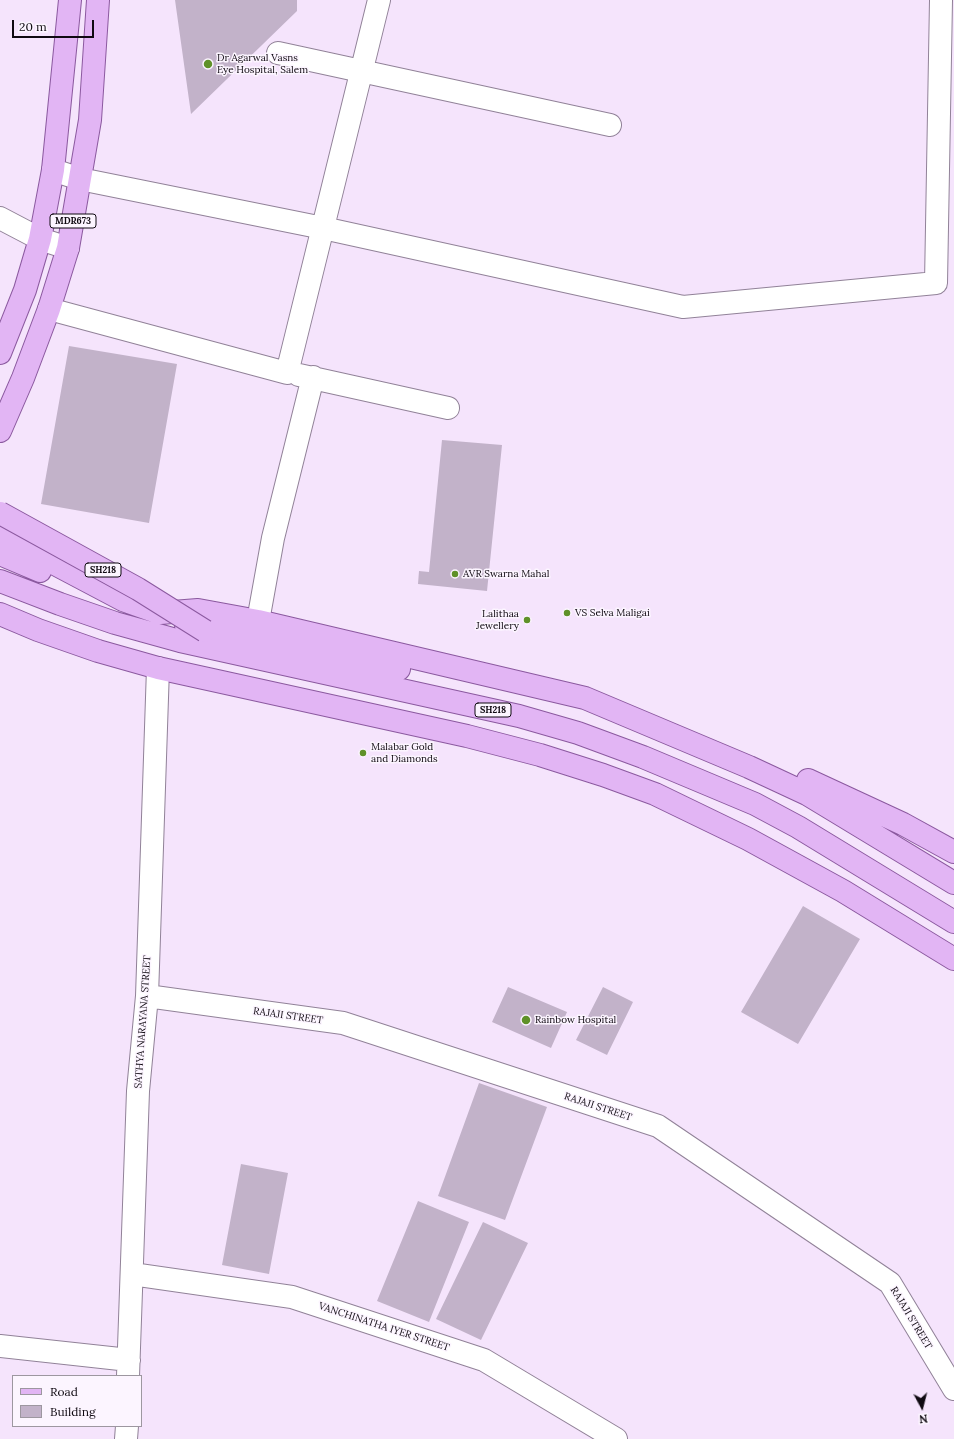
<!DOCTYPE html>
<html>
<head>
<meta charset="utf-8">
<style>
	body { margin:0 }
	#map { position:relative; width:954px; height:1439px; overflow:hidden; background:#f5e4fc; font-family:Lora,serif }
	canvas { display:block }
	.legend { position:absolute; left:12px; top:1375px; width:130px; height:52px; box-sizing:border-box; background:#fcf5ff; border:1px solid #9d97a0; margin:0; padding:5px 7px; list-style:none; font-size:12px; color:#0f0911 }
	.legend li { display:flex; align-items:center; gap:8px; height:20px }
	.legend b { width:20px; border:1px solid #9d97a0 }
	.north { position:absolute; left:902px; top:1387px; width:40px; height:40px; -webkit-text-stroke:3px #fcf5ff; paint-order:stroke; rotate:173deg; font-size:11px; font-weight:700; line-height:16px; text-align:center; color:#0f0911 }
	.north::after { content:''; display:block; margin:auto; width:14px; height:18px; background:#0f0911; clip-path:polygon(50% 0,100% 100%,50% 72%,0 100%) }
	.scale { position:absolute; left:12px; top:20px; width:82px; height:18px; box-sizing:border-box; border:2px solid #0f0911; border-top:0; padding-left:5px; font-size:12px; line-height:14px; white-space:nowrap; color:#0f0911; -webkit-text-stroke:3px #fcf5ff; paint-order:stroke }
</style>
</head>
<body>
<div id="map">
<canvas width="954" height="1439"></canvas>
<ul class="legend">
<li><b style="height:5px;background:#e2b5f4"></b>Road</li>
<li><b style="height:11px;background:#c2b2c9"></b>Building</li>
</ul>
<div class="north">N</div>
<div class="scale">20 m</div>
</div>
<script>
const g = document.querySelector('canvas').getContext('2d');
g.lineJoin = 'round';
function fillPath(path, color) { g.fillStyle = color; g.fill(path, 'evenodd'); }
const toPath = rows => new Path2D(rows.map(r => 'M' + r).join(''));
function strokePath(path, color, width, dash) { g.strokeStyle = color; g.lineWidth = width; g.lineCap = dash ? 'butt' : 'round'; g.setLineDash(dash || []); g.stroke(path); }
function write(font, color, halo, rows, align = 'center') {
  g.font = font + ' Lora,serif'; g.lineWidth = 3; g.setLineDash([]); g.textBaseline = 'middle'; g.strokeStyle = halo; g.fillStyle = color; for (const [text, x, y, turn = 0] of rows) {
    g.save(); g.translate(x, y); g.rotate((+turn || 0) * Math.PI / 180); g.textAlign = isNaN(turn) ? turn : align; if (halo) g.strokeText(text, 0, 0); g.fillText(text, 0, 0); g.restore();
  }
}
fillPath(toPath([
	[175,0,297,0,297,11,191,114],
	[69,346,177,364,149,523,41,504],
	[442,440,502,445,487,591,418,584,419,571,429,572],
	[803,906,860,939,798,1044,741,1012],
	[508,987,567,1012,551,1048,492,1022],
	[603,987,633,1002,607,1055,576,1040],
	[479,1083,547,1107,505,1220,438,1196],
	[241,1164,288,1173,269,1274,222,1265],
	[418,1201,469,1222,429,1322,377,1301],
	[483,1222,528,1243,481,1340,436,1319]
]), '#c2b2c9');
const minor = toPath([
	[278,53,610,125],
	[53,170,80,179,323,228,683,307,936,283,941,0],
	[49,309,287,373,379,0],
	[299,375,448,408],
	[258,621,273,538,313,377],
	[147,996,343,1023,658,1126,890,1283,954,1389],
	[132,1274,292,1297,484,1360,616,1439],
	[0,1346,129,1360],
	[128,1376,138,1091,147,996,158,668],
	[126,1439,127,1426]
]);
const tertiary = toPath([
	[0,218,40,239,68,248]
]);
const primary = toPath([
	[0,353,25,290,40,239,53,170,70,0],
	[0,431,23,378,49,309,68,248,90,120,98,0],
	[0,535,123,600,160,613,198,610,258,621,585,698,749,767,807,794,954,883],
	[0,554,40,571],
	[0,581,60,604,115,623,180,641,519,716,578,733,643,757,755,804,798,827,954,922],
	[0,614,38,630,98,651,158,668,467,736,540,755,603,775,655,794,748,839,843,891,954,959],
	[186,625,205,631,399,669],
	[808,780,903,824,954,852]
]);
strokePath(minor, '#918298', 24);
strokePath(tertiary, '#918298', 24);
strokePath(primary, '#8b599f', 24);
strokePath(minor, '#fff', 22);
strokePath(tertiary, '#fff', 22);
strokePath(primary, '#e2b5f4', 22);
const primaryBridge = toPath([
	[0,513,138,589,205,631]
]);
strokePath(primaryBridge, '#8b599f', 24, []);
strokePath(primaryBridge, '#e2b5f4', 22);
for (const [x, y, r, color] of [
	[208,64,5,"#5f9128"],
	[455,574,4,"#5f9128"],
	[567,613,4,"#5f9128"],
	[527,620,4,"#5f9128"],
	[363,753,4,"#5f9128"],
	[526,1020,5,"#5f9128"]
]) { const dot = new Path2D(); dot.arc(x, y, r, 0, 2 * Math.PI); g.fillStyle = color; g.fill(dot); strokePath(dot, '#fcf5ff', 1.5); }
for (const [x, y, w] of [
	[73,221,46],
	[103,570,36],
	[493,710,36]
]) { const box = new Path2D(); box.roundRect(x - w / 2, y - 7, w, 14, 3); g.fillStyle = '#fcf5ff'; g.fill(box); strokePath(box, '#0f0911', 1); }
write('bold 9px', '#0f0911', null, [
	["MDR673",73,221],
	["SH218",103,570],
	["SH218",493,710]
]);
write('10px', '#0f0911', '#fcf5ff', [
	["Dr Agarwal Vasns",217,58],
	["Eye Hospital, Salem",217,70],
	["AVR Swarna Mahal",463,574],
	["VS Selva Maligai",575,613],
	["Lalithaa",519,614,"right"],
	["Jewellery",519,626,"right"],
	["Malabar Gold",371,747],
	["and Diamonds",371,759],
	["Rainbow Hospital",535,1020]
], 'left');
write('10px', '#0f0911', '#fcf5ff', [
	["RAJAJI STREET",288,1016,8],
	["SATHYA NARAYANA STREET",143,1022,-86],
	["RAJAJI STREET",598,1107,18],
	["RAJAJI STREET",911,1318,59],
	["VANCHINATHA IYER STREET",384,1327,18]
]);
</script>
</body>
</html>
